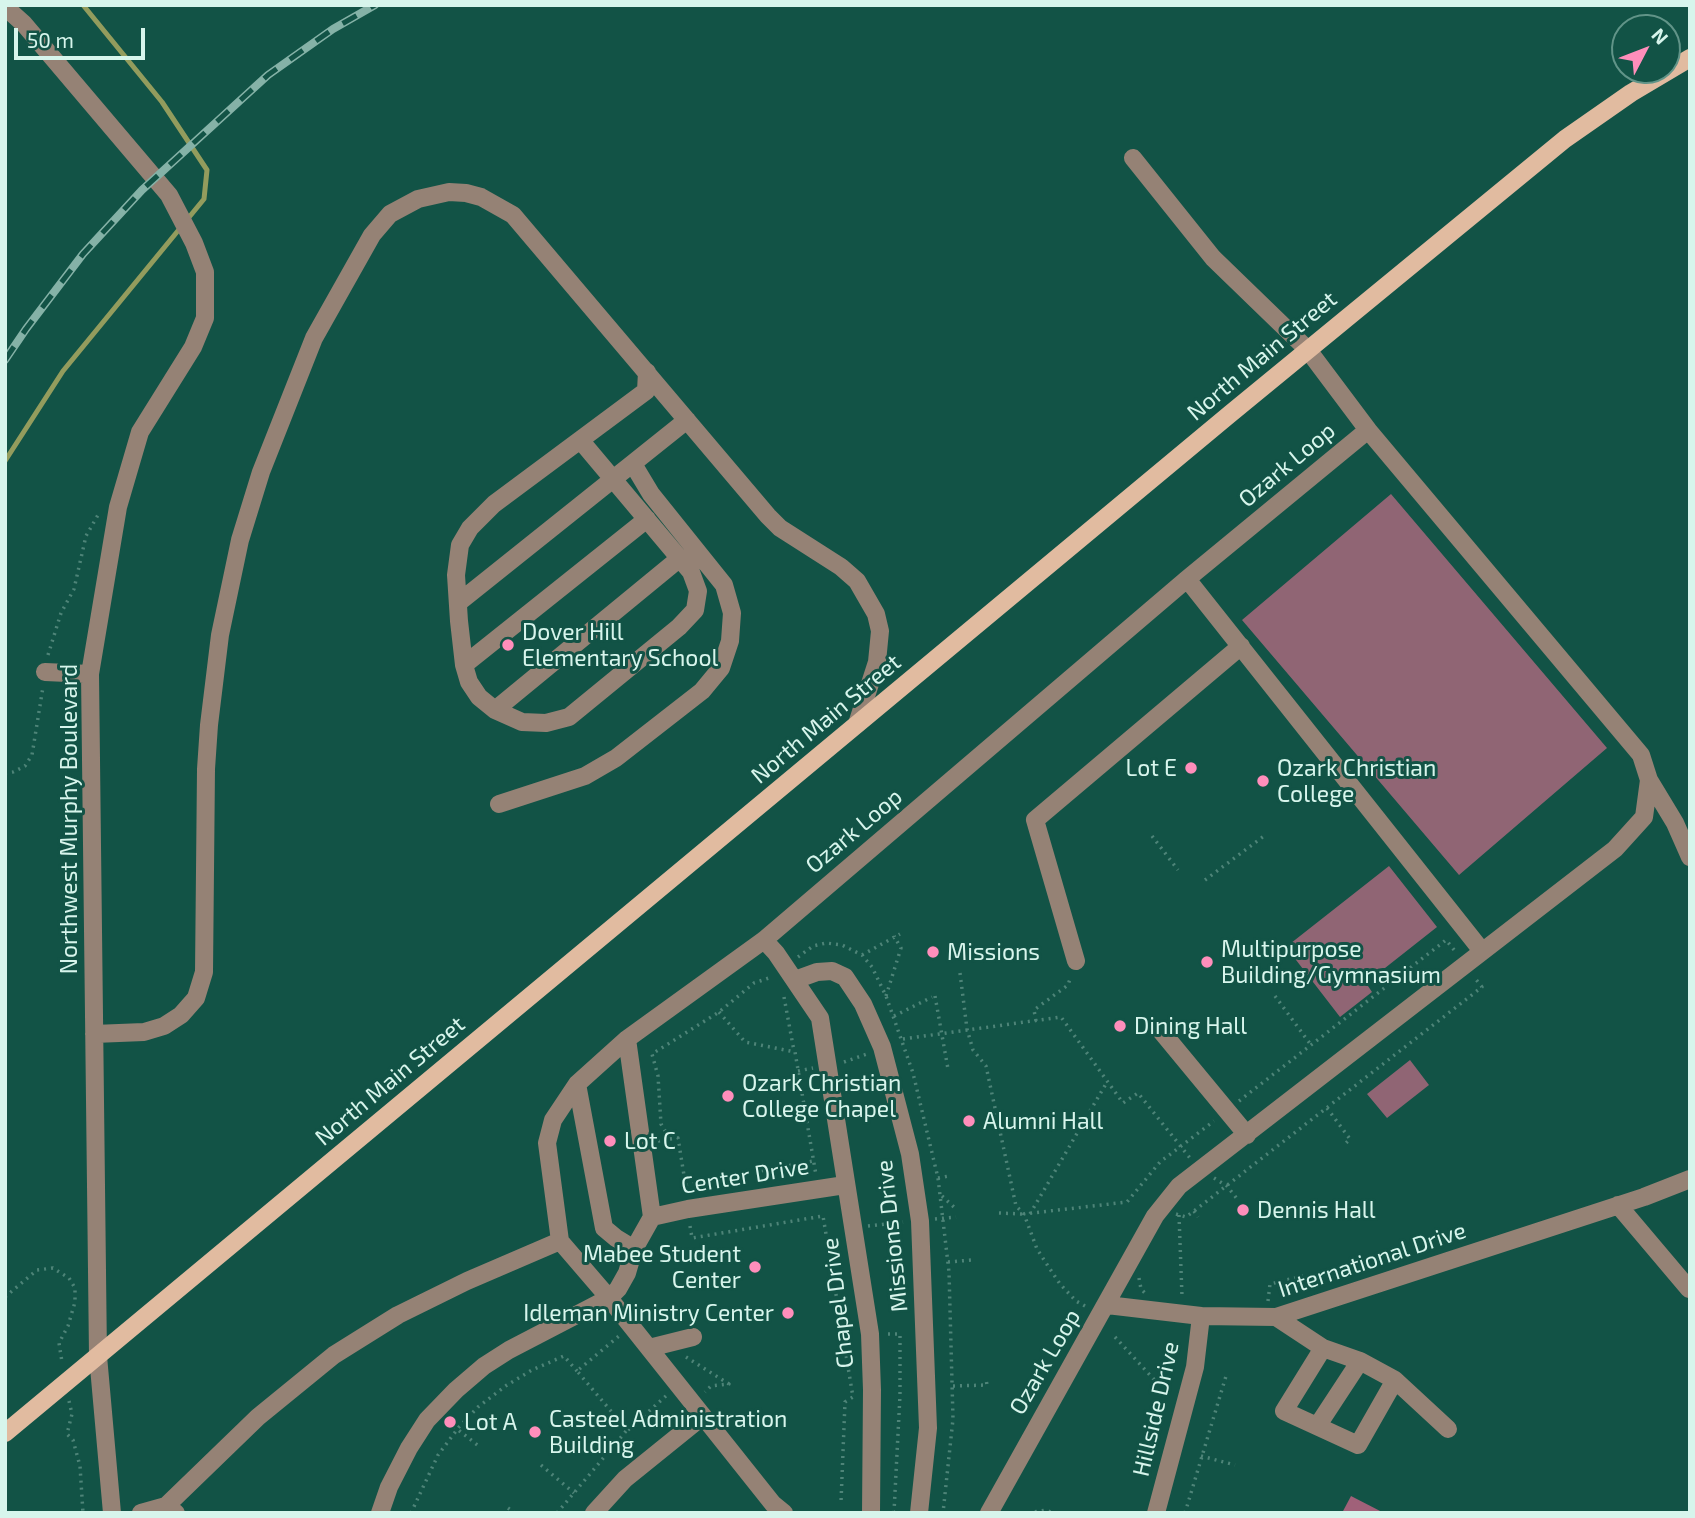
<!DOCTYPE html>
<html>
<head>
<meta charset="utf-8">
<style>
	body { margin:0 }
	#map { position:relative; width:1695px; height:1518px; overflow:hidden; background:#125346; font-family:"Exo 2",sans-serif }
	canvas { display:block }
	.frame { position:absolute; inset:0; border:7px solid #d7f5ec; pointer-events:none }
	.north { position:absolute; left:1611px; top:14px; width:70px; height:70px; box-sizing:border-box; background:#125346; border:2px solid #619488; border-radius:50%; rotate:48deg; font-size:19px; font-weight:700; line-height:28px; text-align:center; color:#d7f5ec }
	.north::after { content:''; display:block; margin:auto; width:24px; height:32px; background:#ff8ebb; clip-path:polygon(50% 0,100% 100%,50% 72%,0 100%) }
	.scale { position:absolute; left:14px; top:28px; width:131px; height:32px; box-sizing:border-box; border:4px solid #d7f5ec; border-top:0; padding-left:9px; font-size:21px; line-height:24px; white-space:nowrap; color:#d7f5ec; -webkit-text-stroke:5px #125346; paint-order:stroke }
</style>
</head>
<body>
<div id="map">
<canvas width="1695" height="1518"></canvas>
<div class="frame"></div>
<div class="north">N</div>
<div class="scale">50 m</div>
</div>
<script>
const g = document.querySelector('canvas').getContext('2d');
g.lineJoin = 'round';
function fillPath(path, color) { g.fillStyle = color; g.fill(path, 'evenodd'); }
const toPath = rows => new Path2D(rows.map(r => 'M' + r).join(''));
function strokePath(path, color, width, dash) { g.strokeStyle = color; g.lineWidth = width; g.lineCap = dash ? 'butt' : 'round'; g.setLineDash(dash || []); g.stroke(path); }
function write(font, color, halo, rows, align = 'center') {
  g.font = font + ' "Exo 2",sans-serif'; g.lineWidth = 6; g.setLineDash([]); g.textBaseline = 'middle'; g.strokeStyle = halo; g.fillStyle = color; for (const [text, x, y, turn = 0] of rows) {
    g.save(); g.translate(x, y); g.rotate((+turn || 0) * Math.PI / 180); g.textAlign = isNaN(turn) ? turn : align; if (halo) g.strokeText(text, 0, 0); g.fillText(text, 0, 0); g.restore();
  }
}
fillPath(toPath([
	[1391,494,1607,748,1459,875,1242,620],
	[1389,866,1437,927,1366,983,1372,992,1340,1017,1286,947],
	[1410,1060,1429,1085,1387,1118,1367,1094]
]), '#906574');
fillPath(toPath([
	[1351,1496,1384,1513,1342,1513]
]), '#a06179');
strokePath(toPath([
	[5,461,63,371,204,199,207,170,162,102,83,5]
]), '#939c5d', 5);
strokePath(toPath([
	[48,655,61,613,74,589,86,536,98,515],
	[5,773,13,772,25,766,32,755,43,687],
	[1152,836,1178,870],
	[1205,880,1264,836],
	[862,955,900,934],
	[798,957,813,946,826,943,842,945,862,955,872,967,886,996,913,1073,938,1178,949,1272,953,1419,943,1513],
	[960,973,967,1029,973,1050,986,1066,1016,1206,1024,1214],
	[886,996,901,948,894,936],
	[935,996,948,1069],
	[1275,996,1311,1045],
	[784,997,794,1051],
	[719,1012,745,1042,795,1052,816,1175],
	[894,1016,932,997],
	[1036,1021,1034,1010,1068,985,1071,976],
	[903,1039,1061,1017,1123,1103,1138,1093,1190,1158],
	[844,1062,867,1054],
	[798,1071,813,1068],
	[1239,1101,1446,940,1455,951],
	[1327,1108,1350,1139,1346,1143],
	[670,1139,678,1138,687,1194],
	[658,1141,670,1139,661,1124,658,1076,652,1054,719,1012,754,983,772,977],
	[938,1178,949,1176],
	[1214,1178,1227,1186,1238,1200],
	[686,1185,813,1161],
	[942,1196,955,1208],
	[1194,1211,1198,1217],
	[999,1213,1022,1214],
	[1030,1214,1107,1082],
	[1176,1214,1186,1217,1194,1211,1482,987,1474,977],
	[1179,1215,1182,1296],
	[935,1219,956,1217],
	[690,1226,692,1238,823,1216,853,1397,845,1402,841,1502],
	[868,1226,903,1222],
	[948,1262,972,1260],
	[1139,1278,1141,1289,1145,1293],
	[5,1297,37,1270,53,1268,69,1278,75,1288,75,1302,68,1326,59,1343,62,1362],
	[1268,1301,1270,1284,1307,1275],
	[1085,1306,1076,1301,1060,1284,1048,1266,1037,1249,1024,1214,1127,1202,1160,1162,1214,1121],
	[888,1334,900,1334,900,1395,894,1512,900,1513],
	[1115,1337,1160,1386],
	[686,1357,729,1384,711,1386,705,1392],
	[953,1386,987,1385,986,1379],
	[69,1401,72,1414,67,1434,73,1440,80,1466,83,1513],
	[448,1422,480,1447],
	[628,1430,667,1395],
	[1201,1456,1235,1465],
	[541,1465,574,1493],
	[508,1508,515,1513],
	[411,1513,438,1455,459,1427,478,1407,507,1385,532,1370,564,1356,577,1371],
	[557,1513,627,1430,577,1371,619,1336],
	[1028,1513,1046,1510,1053,1513],
	[1185,1513,1226,1376]
]), '#4e8478', 3.5, [2, 5]);
strokePath(toPath([
	[5,7,24,24,169,195,194,243,205,272,205,318,193,347,140,432,118,507,90,674,98,1356,112,1513],
	[1133,158,1213,258,1308,350,1368,430],
	[581,441,691,572,698,591,695,610,679,627,569,717,546,723,522,722,495,710,479,697,469,682,464,665,459,621,456,575,460,545,470,528,494,504,646,391,647,372],
	[1187,579,1482,951],
	[458,603,687,420],
	[464,665,647,519],
	[45,672,90,674],
	[495,710,680,558],
	[1649,780,1675,823,1690,857],
	[499,804,585,776,616,758,702,691,721,668,730,641,732,613,724,585,651,494,633,464],
	[764,940,776,953,820,1018,870,1334,872,1390,871,1513],
	[1076,961,1035,820,1241,646],
	[795,980,817,972,832,971,845,977,863,1004,882,1047,910,1154,920,1221,928,1428,919,1513],
	[1161,1031,1247,1135],
	[94,1034,144,1032,164,1026,181,1015,196,998,204,972,206,769,209,725,220,635,240,540,261,472,314,338,372,235,390,214,418,199,449,192,466,193,481,197,513,215,768,516,780,528,841,567,857,581,876,614,880,631,877,662,857,724],
	[577,1084,604,1228,616,1238,634,1249],
	[1618,1205,1689,1289],
	[652,1217,688,1209,845,1185],
	[1107,1305,1201,1316,1276,1317,1644,1197,1690,1179],
	[1276,1317,1323,1348,1360,1361,1395,1380,1358,1445,1284,1411,1323,1348],
	[649,1348,693,1337],
	[1395,1380,1448,1429],
	[1318,1425,1360,1361],
	[166,1506,258,1417,334,1355,398,1315,467,1281,560,1241],
	[141,1513,166,1506,176,1513],
	[380,1513,389,1487,409,1448,427,1420,456,1390,484,1366,509,1350,609,1298,618,1289,627,1273,634,1249,652,1217,627,1039],
	[594,1513,625,1479,703,1416],
	[784,1513,773,1504,609,1298,560,1241,547,1143,553,1120,577,1084,627,1039,764,940,1187,579,1368,430,1641,755,1649,780,1644,817,1615,849,1179,1186,1155,1216,989,1513],
	[1156,1513,1195,1367,1201,1316]
]), '#958275', 18);
strokePath(toPath([
	[5,1433,1230,414,1565,139,1631,93,1690,58]
]), '#e1bba0', 18);
const rail = toPath([
	[5,360,26,329,83,254,142,190,268,75,333,29,375,5]
]);
strokePath(rail, '#85b2a7', 8);
strokePath(rail, '#125346', 5, [16]);
for (const [x, y, r, color] of [
	[508,645,7,"#ff8ebb"],
	[1191,768,7,"#ff8ebb"],
	[1263,781,7,"#ff8ebb"],
	[933,952,7,"#ff8ebb"],
	[1207,962,7,"#ff8ebb"],
	[1120,1026,7,"#ff8ebb"],
	[728,1096,7,"#ff8ebb"],
	[969,1121,7,"#ff8ebb"],
	[610,1141,7,"#ff8ebb"],
	[1243,1210,7,"#ff8ebb"],
	[755,1267,7,"#ff8ebb"],
	[788,1313,7,"#ff8ebb"],
	[450,1422,7,"#ff8ebb"],
	[535,1432,7,"#ff8ebb"]
]) { const dot = new Path2D(); dot.arc(x, y, r, 0, 2 * Math.PI); g.fillStyle = color; g.fill(dot); strokePath(dot, '#125346', 2.5); }
write('23px', '#d7f5ec', '#125346', [
	["North Main Street",1262,356,-40],
	["Ozark Loop",1287,465,-40],
	["North Main Street",826,719,-40],
	["Northwest Murphy Boulevard",69,819,-90],
	["Ozark Loop",854,831,-40],
	["North Main Street",390,1081,-40],
	["Center Drive",745,1176,-9],
	["Missions Drive",892,1236,-96],
	["International Drive",1372,1260,-18],
	["Chapel Drive",838,1303,-97],
	["Ozark Loop",1045,1362,-60],
	["Hillside Drive",1156,1409,-77]
]);
write('23px', '#d7f5ec', '#125346', [
	["Dover Hill",522,632],
	["Elementary School",522,658],
	["Lot E",1177,768,"right"],
	["Ozark Christian",1277,768],
	["College",1277,794],
	["Multipurpose",1221,949],
	["Building/Gymnasium",1221,975],
	["Missions",947,952],
	["Dining Hall",1134,1026],
	["Ozark Christian",742,1083],
	["College Chapel",742,1109],
	["Alumni Hall",983,1121],
	["Lot C",624,1141],
	["Dennis Hall",1257,1210],
	["Mabee Student",741,1254,"right"],
	["Center",741,1280,"right"],
	["Idleman Ministry Center",774,1313,"right"],
	["Casteel Administration",549,1419],
	["Building",549,1445],
	["Lot A",464,1422]
], 'left');
</script>
</body>
</html>
